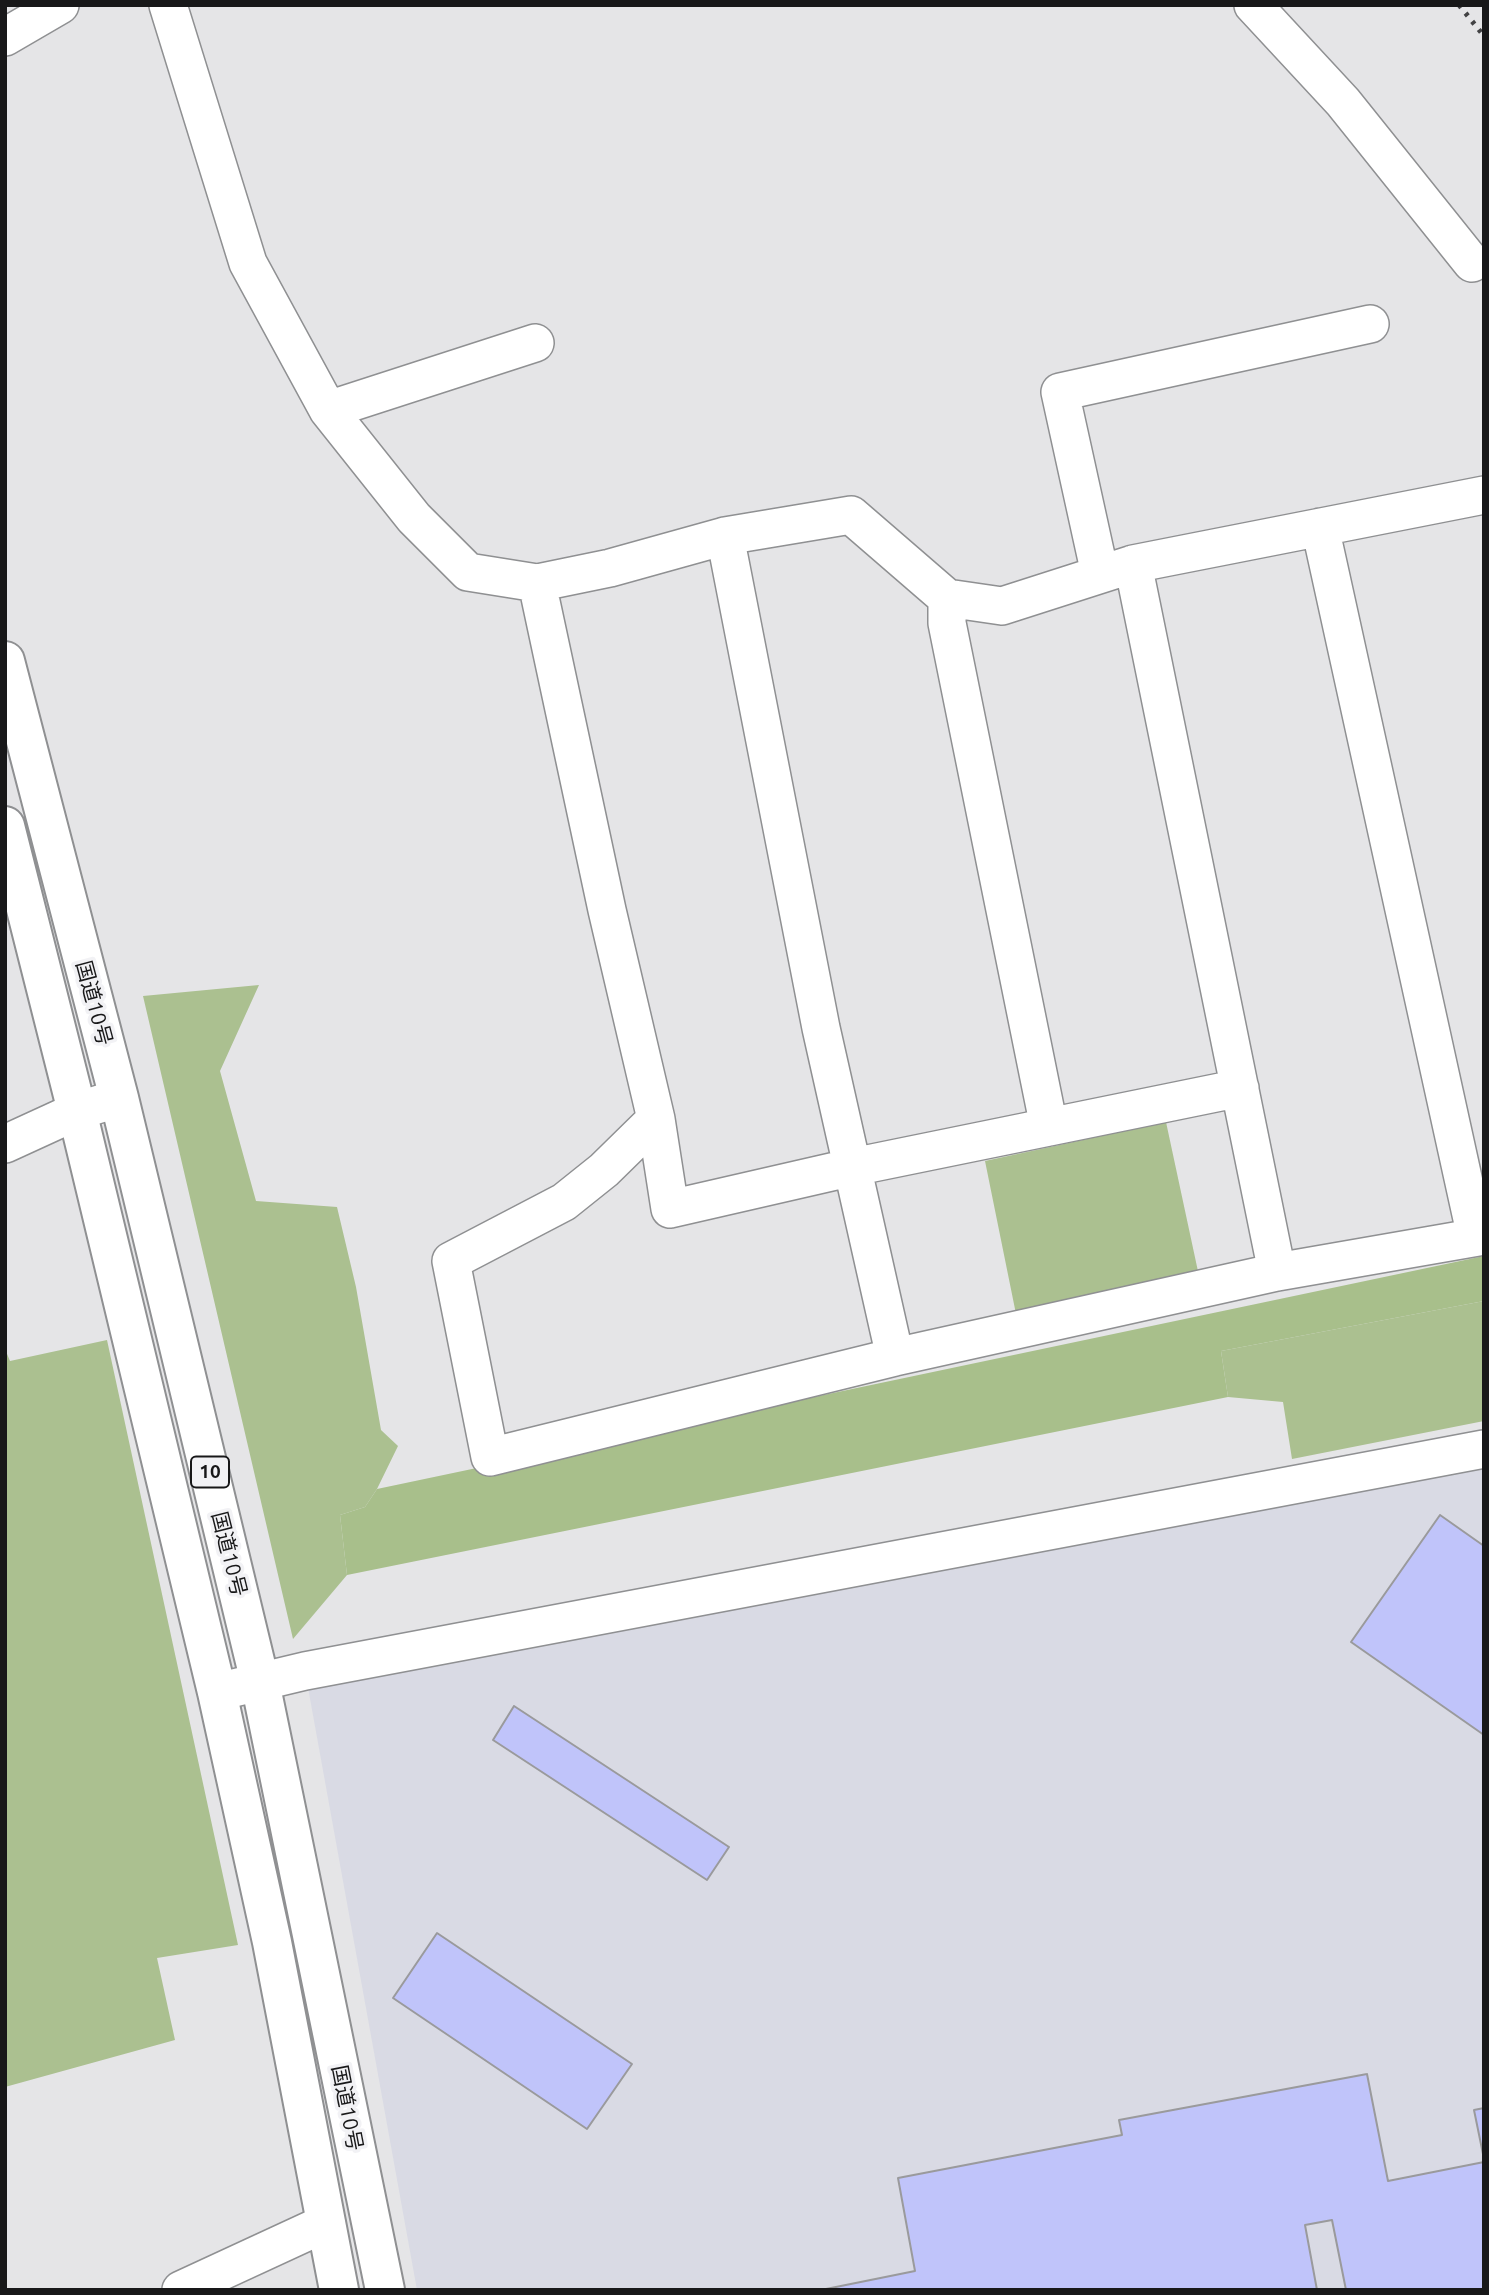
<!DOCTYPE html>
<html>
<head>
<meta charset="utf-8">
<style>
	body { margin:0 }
	#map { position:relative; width:1489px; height:2295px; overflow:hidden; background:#e5e5e7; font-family:Ubuntu,sans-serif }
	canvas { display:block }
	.frame { position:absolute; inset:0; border:7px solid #181819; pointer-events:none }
</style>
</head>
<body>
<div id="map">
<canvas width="1489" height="2295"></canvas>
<div class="frame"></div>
</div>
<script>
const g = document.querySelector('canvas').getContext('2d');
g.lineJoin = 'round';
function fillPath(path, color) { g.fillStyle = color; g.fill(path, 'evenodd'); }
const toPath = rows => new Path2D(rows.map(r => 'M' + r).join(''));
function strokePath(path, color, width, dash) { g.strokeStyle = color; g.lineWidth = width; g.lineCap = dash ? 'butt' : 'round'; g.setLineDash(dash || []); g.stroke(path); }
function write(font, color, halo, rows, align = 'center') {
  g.font = font + ' Ubuntu,"Noto Sans JP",sans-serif'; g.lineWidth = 7; g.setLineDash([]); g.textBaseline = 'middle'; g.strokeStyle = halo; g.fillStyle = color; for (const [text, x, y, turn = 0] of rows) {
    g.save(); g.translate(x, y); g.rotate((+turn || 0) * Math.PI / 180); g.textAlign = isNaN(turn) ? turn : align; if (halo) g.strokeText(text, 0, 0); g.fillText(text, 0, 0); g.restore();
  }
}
fillPath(toPath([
	[1484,1449,1484,2290,417,2290,305,1671]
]), '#d9dae4');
fillPath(toPath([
	[259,985,220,1071,256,1201,337,1207,356,1287,381,1430,398,1446,377,1489,365,1507,340,1515,347,1575,293,1639,143,996],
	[1166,1122,1199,1276,1016,1314,985,1161],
	[1484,1301,1484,1421,1292,1459,1283,1402,1228,1397,1221,1351],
	[107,1340,238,1945,157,1958,175,2040,5,2087,5,1349,10,1361]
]), '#abc090');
fillPath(toPath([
	[1484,1256,1484,1301,1221,1351,1228,1397,347,1575,340,1515,365,1507,377,1489]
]), '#a8bf8b');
const building = toPath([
	[1440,1515,1484,1546,1484,1735,1351,1642,1440,1515],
	[514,1706,729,1847,707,1880,493,1740,514,1706],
	[437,1933,632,2064,587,2129,393,1998,437,1933],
	[1367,2074,1388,2181,1484,2162,1484,2290,1346,2290,1332,2220,1305,2225,1317,2290,821,2290,915,2271,898,2178,1122,2135,1119,2120,1367,2074],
	[1484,2108,1484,2159,1474,2110,1484,2108]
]);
fillPath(building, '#c0c4fa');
strokePath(building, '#9a9a9c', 2);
const minor = toPath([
	[168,5,248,263,328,410,414,518,468,572,537,583,610,568,725,536,851,515,947,598,1002,606,1133,564,1484,495],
	[1253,5,1343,102,1472,263],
	[5,37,60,5],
	[328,410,535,343],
	[1320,527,1476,1237],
	[725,536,821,1028,895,1357],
	[1133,564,1277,1272],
	[1100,574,1060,392,1370,324],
	[537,583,607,910,656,1119,604,1170,564,1202,451,1261,490,1457,895,1357,1277,1272,1484,1236],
	[947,598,947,623,1049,1127],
	[656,1119,670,1209,853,1167,1240,1088],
	[5,1144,77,1111,119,1098],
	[217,1692,305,1671,1484,1449],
	[181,2290,326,2223]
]);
const highway = toPath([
	[5,661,119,1098,260,1682,385,2290],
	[5,826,77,1111,217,1692,272,1942,339,2290]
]);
strokePath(minor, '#8f9092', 40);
strokePath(highway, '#8f9092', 42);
strokePath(minor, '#fff', 37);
strokePath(highway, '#fff', 38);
strokePath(toPath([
	[1459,5,1484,36],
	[1484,5,1484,6]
]), '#424244', 5, [3.5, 7]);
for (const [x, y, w] of [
	[210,1472,38]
]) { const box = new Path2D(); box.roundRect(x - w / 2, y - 15.5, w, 31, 5); g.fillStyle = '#f2f2f5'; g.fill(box); strokePath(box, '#181819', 2); }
write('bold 19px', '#181819', null, [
	["10",210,1472]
]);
write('21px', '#181819', '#f2f2f5', [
	["国道10号",94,1003,75],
	["国道10号",229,1554,76],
	["国道10号",347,2108,79]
]);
</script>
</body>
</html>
